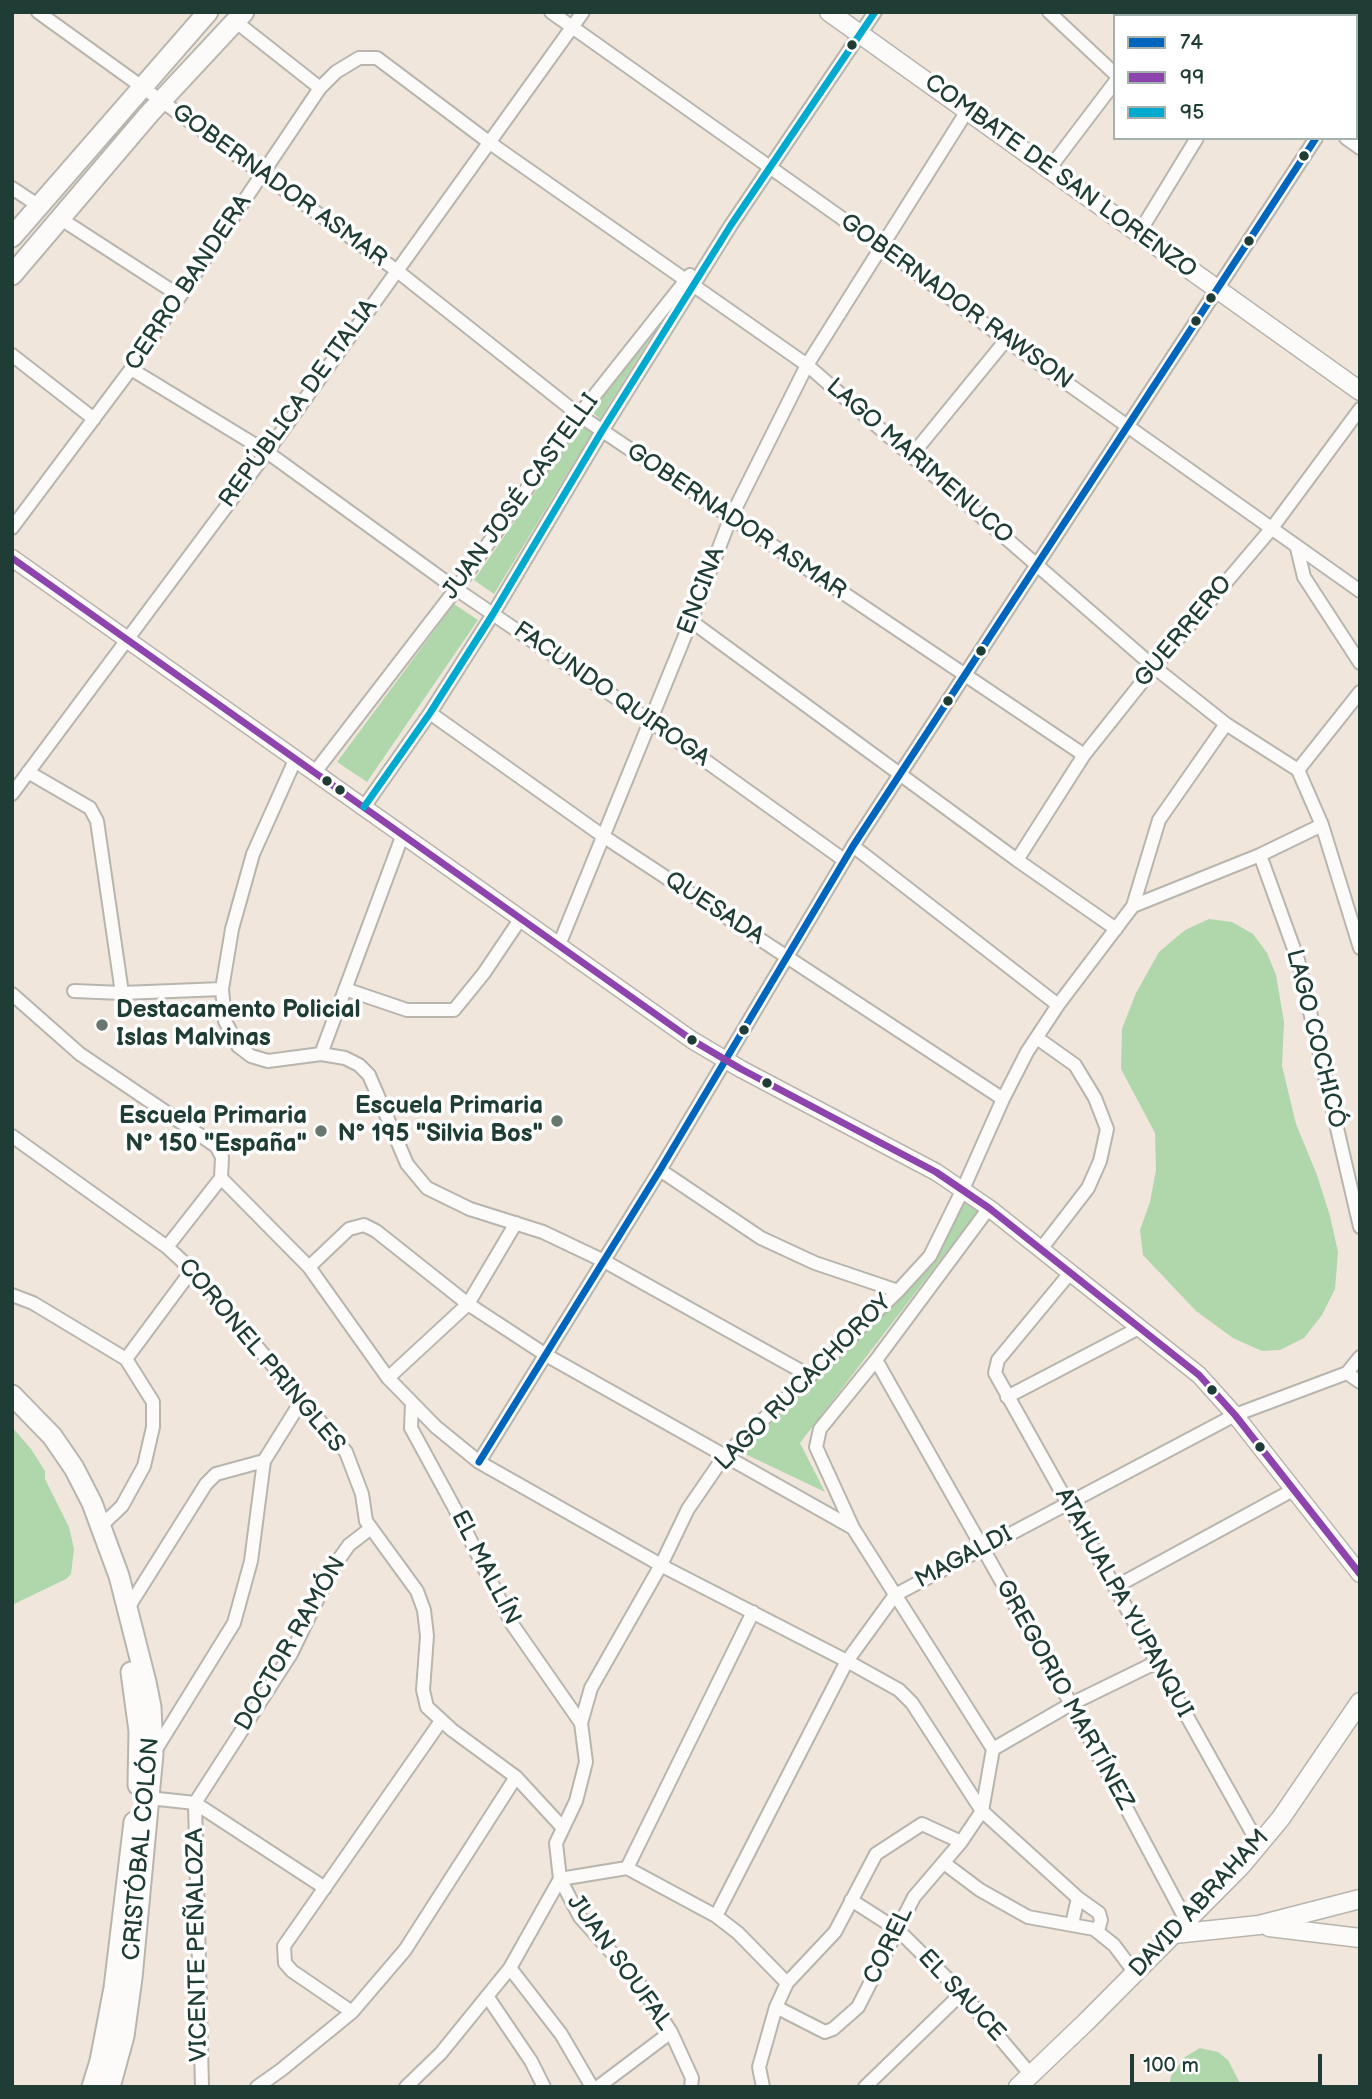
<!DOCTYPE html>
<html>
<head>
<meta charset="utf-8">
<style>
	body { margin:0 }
	#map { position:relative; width:1372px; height:2099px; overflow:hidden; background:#f0e6db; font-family:"Balsamiq Sans",sans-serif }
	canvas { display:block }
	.frame { position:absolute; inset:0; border:14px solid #1f3d34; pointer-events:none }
	.legend { position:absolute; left:1113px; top:14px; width:245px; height:126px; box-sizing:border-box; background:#fff; border:2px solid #a5b1ae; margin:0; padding:9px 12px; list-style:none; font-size:21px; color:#1f3d34 }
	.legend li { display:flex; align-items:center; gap:14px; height:35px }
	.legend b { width:35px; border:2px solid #a5b1ae }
	.scale { position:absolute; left:1130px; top:2054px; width:192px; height:32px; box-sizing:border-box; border:4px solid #1f3d34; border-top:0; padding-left:9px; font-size:21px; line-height:24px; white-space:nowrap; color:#1f3d34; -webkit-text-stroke:5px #fff; paint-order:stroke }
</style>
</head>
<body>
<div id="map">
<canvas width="1372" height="2099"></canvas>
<div class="frame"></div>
<ul class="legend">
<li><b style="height:9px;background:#0065bd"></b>74</li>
<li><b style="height:9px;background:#8e44ad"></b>99</li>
<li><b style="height:9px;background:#00a9ce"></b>95</li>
</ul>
<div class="scale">100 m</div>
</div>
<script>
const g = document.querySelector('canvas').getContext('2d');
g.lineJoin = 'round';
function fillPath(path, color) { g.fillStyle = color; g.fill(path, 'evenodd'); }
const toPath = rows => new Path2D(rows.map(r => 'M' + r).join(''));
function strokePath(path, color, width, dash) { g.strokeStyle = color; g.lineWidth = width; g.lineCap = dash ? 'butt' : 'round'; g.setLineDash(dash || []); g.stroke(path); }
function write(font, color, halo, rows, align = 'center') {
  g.font = font + ' "Balsamiq Sans",sans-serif'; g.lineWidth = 7; g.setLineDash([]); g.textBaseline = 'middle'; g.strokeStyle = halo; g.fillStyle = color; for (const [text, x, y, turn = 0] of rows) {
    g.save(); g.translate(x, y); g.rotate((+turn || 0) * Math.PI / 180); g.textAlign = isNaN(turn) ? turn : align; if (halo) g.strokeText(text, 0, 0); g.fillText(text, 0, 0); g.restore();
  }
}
fillPath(toPath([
	[664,316,600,419,591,411],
	[582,424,592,433,494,594,474,580],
	[454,604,478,620,367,782,337,762],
	[1209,919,1232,922,1253,934,1267,953,1276,975,1284,1022,1282,1066,1296,1124,1317,1175,1330,1216,1338,1252,1335,1289,1322,1315,1304,1338,1280,1350,1262,1351,1233,1338,1196,1311,1143,1255,1140,1230,1150,1202,1156,1170,1155,1133,1121,1069,1122,1029,1136,993,1159,952,1185,930],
	[964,1200,978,1211,800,1443,825,1492,741,1452,931,1265],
	[12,1427,31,1449,45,1471,45,1479,69,1527,74,1549,71,1574,66,1579,12,1605],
	[1200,2048,1218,2052,1228,2060,1242,2087,1169,2087,1171,2076,1185,2057]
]), '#b0d6ac');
const minor = toPath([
	[38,12,396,270,579,415,1084,755],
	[551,12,881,246,1006,340,1360,591],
	[1049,12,1115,74],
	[1134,12,1134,16],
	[1208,12,1208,16],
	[1273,16,1275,12],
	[235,21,320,88],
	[1356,76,1360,70],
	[1346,138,1360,148],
	[1049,169,1115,82],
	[12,188,39,206],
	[61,219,180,296],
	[1139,233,1197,138],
	[12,355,94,419],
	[131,369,267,452,456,589,650,721,844,860],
	[912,455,1006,340],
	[12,528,131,369,320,88,336,72,359,58,377,58,490,143,807,365,1154,667,1226,724,1298,770,1322,825,1360,948],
	[1297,548,1304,577,1360,663],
	[691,621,1017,860,1116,929],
	[430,713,603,836,1003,1099],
	[296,758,253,854,232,929,222,989,225,1021,238,1046,251,1056,268,1061,321,1054,345,1058,359,1065,369,1075,407,1164,427,1188,470,1209,543,1232,604,1261,810,1376],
	[1298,770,1360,692],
	[28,772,90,808,97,821,122,993],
	[315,772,456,589,579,415,690,275],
	[12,794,267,452,583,12],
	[364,807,430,713,493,614,602,431,731,225,875,12],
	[853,846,1058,1005],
	[1260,855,1298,960,1360,1227],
	[1017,860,1084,755,1154,667,1272,528,1360,409],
	[1133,906,1159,820,1226,724],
	[559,945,691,621,730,519,807,365,967,111],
	[345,989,407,1010,454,1010,484,973,521,918],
	[74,991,122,993,222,989],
	[12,994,80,1054,216,1146,222,1157,221,1178,167,1247],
	[1037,1038,1075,1065,1095,1098,1107,1129,1100,1161,1088,1188,1041,1249],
	[321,1054,403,834],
	[12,1136,167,1247,192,1270,346,1452,362,1494,366,1521,417,1591,424,1610,427,1636,423,1690,427,1707,452,1730,516,1777,563,1828],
	[660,1170,761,1238,815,1263,898,1291],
	[221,1178,309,1267,388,1378,436,1427,479,1462,668,1569,847,1661,899,1690,912,1703,982,1811,1078,1898,1072,1924],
	[309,1267,349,1229,364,1225,376,1231,468,1304,546,1355,853,1528,993,1749,982,1811,961,1842,914,1897,858,2007,833,2029,825,2032,776,2007],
	[1070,1273,998,1360,995,1373,1259,1845],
	[12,1295,33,1303,126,1359,153,1402,153,1427,144,1466,122,1506,102,1525],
	[126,1359,192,1270],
	[876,1360,1071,1704,1187,1922],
	[1347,1373,1360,1382],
	[388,1378,468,1304,516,1223],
	[1007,1397,1139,1328],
	[412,1403,411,1428,454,1507,512,1624,581,1723],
	[479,1462,660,1170,853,846,1316,138],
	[853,1528,816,1447,820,1429,876,1360,989,1208],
	[1115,1587,1293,1490],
	[128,1608,206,1484,216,1474,264,1461],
	[993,1749,1071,1704,1157,1662],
	[153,1754,234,1623,251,1561,264,1461,302,1400],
	[149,1798,195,1803,325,1888],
	[195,1803,291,1654,332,1569,349,1545,371,1528],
	[195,1803,202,2087],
	[944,1863,980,1890,1028,1917,1094,1929,1114,1945,1135,1973],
	[627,1868,753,1612],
	[560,1879,627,1868,716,1916,738,1933,787,1983],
	[560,1879,580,1917,638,1982,671,2032,692,2078,691,2087],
	[1078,1898,1099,1913,1101,1920,1098,1931],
	[851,1900,898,1930,962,1993,1031,2075],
	[716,1916,847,1661,895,1595,1235,1415,1347,1373,1360,1357],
	[510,1968,561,2034,592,2087],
	[487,1996,531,2061,544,2087],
	[352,2012,292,1971,285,1963,284,1946,441,1721],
	[257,2087,281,2070,352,2012,405,1950,516,1777],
	[406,2087,441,2053,510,1968,560,1879,556,1843,576,1801,586,1762,581,1723,591,1688,661,1565,688,1509,725,1455,810,1376,898,1291,930,1256,963,1189,1003,1099,1027,1052,1058,1005,1133,906,1260,855,1322,825],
	[598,2087,671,2032],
	[763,2087,759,2067,776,2007,787,1983,835,1932,876,1854,922,1824,961,1842],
	[865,2087,962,1993]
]);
const tertiary = toPath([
	[12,558,692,1040,741,1069,936,1172,989,1208,1199,1375,1235,1415,1360,1574]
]);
const secondary = toPath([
	[829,12,1360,391],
	[1269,1927,1360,1938],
	[1174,1934,1259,1925,1360,1899],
	[1018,2087,1087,2021,1241,1866,1281,1818,1360,1702]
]);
const primary = toPath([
	[12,237,208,12],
	[12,275,149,114,244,12],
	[12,1395,52,1436,74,1468,92,1503,119,1576,146,1682,151,1707,153,1754,132,1978,124,2036,110,2087],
	[131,1672,139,1731,138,1785],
	[92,2087,100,2061,114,1988,134,1822]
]);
strokePath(minor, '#b8b5ae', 16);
strokePath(tertiary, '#b8b5ae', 19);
strokePath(secondary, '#b8b5ae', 21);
strokePath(primary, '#b8b5ae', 23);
strokePath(minor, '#fdfbfa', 12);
strokePath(tertiary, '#fdfbfa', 16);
strokePath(secondary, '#fdfbfa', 18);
strokePath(primary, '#fdfbfa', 19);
strokePath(toPath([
	[479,1462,660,1170,853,846,1316,138]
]), '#0065bd', 7);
strokePath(toPath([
	[12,558,692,1040,741,1069,936,1172,989,1208,1199,1375,1235,1415,1360,1574]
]), '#8e44ad', 7);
strokePath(toPath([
	[364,807,430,713,493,614,602,431,731,225,875,12]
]), '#00a9ce', 7);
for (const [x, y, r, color] of [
	[852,45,6,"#1f3d34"],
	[1304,156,6,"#1f3d34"],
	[1249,241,6,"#1f3d34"],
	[1211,298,6,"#1f3d34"],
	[1196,321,6,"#1f3d34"],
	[981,651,6,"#1f3d34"],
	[948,701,6,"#1f3d34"],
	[327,781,6,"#1f3d34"],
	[340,790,6,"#1f3d34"],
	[102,1025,7,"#68786e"],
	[744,1030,6,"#1f3d34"],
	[692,1040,6,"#1f3d34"],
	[767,1083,6,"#1f3d34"],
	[557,1121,7,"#68786e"],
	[321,1131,7,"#68786e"],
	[1212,1390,6,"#1f3d34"],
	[1260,1447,6,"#1f3d34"]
]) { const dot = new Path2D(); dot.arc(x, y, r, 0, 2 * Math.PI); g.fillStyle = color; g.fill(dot); strokePath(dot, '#fff', 2.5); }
write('24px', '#1f3d34', '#fff', [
	["COMBATE DE SAN LORENZO",1060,177,36],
	["GOBERNADOR ASMAR",279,186,36],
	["CERRO BANDERA",189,283,-56],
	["GOBERNADOR RAWSON",956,302,36],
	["REPÚBLICA DE ITALIA",299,404,-54],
	["LAGO MARIMENUCO",919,462,41],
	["JUAN JOSÉ CASTELLI",521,497,-54],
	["GOBERNADOR ASMAR",736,522,34],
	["ENCINA",702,591,-69],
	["GUERRERO",1184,632,-50],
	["FACUNDO QUIROGA",611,695,35],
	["QUESADA",714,909,33],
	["LAGO COCHICÓ",1315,1039,76],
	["CORONEL PRINGLES",261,1356,50],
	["LAGO RUCACHOROY",804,1383,-45],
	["MAGALDI",964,1558,-28],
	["EL MALLÍN",485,1568,63],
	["ATAHUALPA YUPANQUI",1123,1603,61],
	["DOCTOR RAMÓN",291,1644,-60],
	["GREGORIO MARTÍNEZ",1064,1695,61],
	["CRISTÓBAL COLÓN",142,1849,-85],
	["DAVID ABRAHAM",1200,1904,-47],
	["VICENTE PEÑALOZA",198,1945,-91],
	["COREL",889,1946,-64],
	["JUAN SOUFAL",619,1963,54],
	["EL SAUCE",961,1996,47]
]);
write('bold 24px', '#1f3d34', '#fff', [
	["Destacamento Policial",116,1011,"left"],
	["Islas Malvinas",116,1039,"left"],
	["Escuela Primaria",543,1107],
	["N° 195 \"Silvia Bos\"",543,1135],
	["Escuela Primaria",307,1117],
	["N° 150 \"España\"",307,1145]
], 'right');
</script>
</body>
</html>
